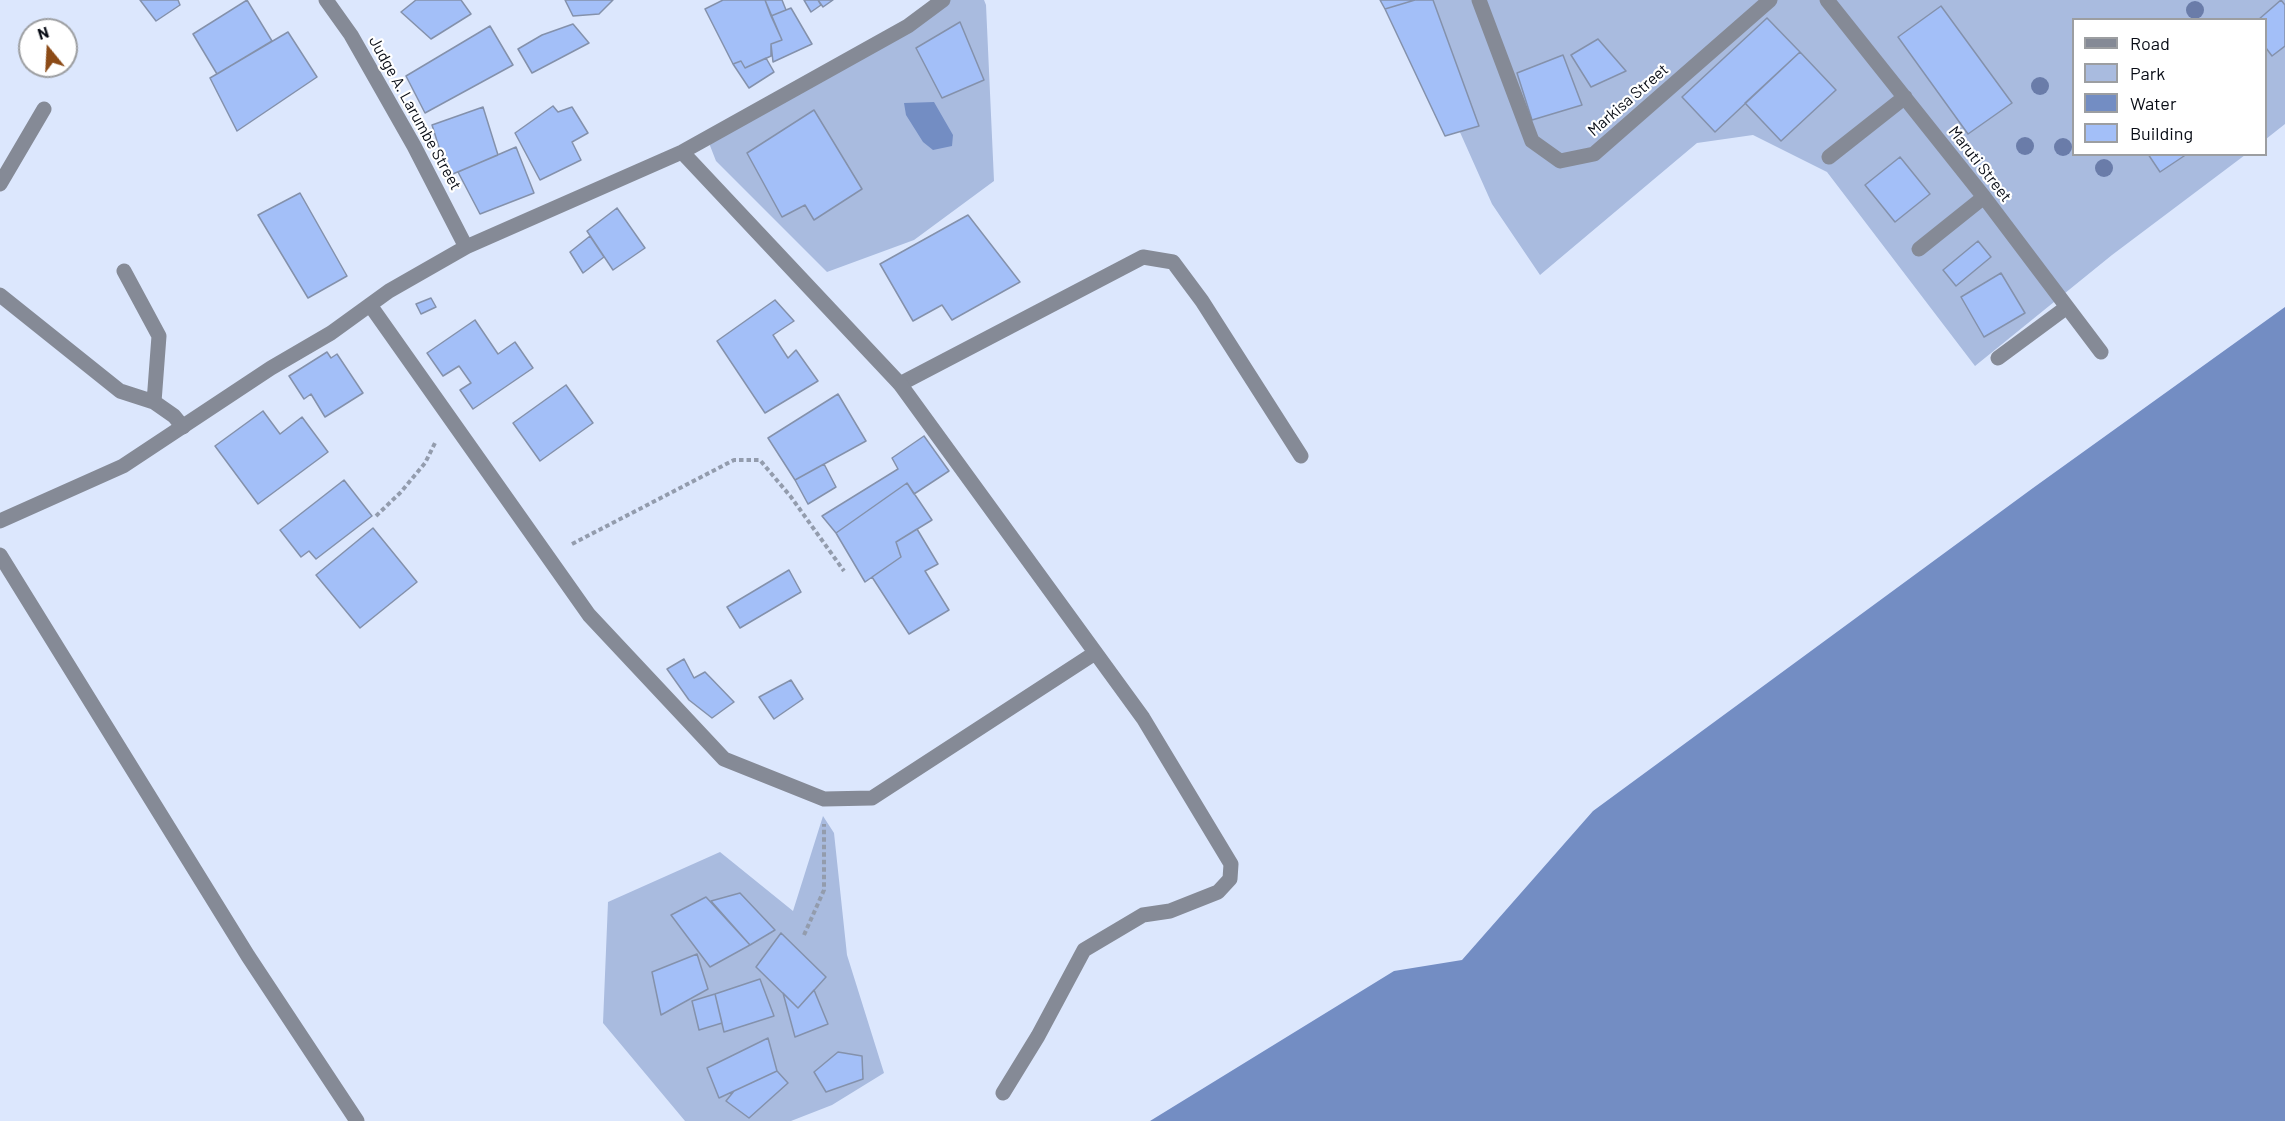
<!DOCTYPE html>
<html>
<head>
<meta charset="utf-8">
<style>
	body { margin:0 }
	#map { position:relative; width:2285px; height:1121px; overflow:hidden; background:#dce7fd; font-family:Barlow,sans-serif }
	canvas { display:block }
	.legend { position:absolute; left:2072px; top:18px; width:195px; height:138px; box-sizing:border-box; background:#fff; border:2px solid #9c9ea1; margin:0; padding:8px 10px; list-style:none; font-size:18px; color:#080c15 }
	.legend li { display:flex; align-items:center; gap:12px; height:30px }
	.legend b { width:30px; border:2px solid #9c9ea1 }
	.north { position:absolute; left:18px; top:18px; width:60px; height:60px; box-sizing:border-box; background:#fff; border:2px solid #9c9ea1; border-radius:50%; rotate:342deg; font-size:16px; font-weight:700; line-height:24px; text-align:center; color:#080c15 }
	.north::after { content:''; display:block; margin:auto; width:21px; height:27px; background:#8c4b17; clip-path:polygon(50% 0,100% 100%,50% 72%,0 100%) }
</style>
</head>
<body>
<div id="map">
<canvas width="2285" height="1121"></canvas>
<ul class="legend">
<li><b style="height:8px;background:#858a96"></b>Road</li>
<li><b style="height:16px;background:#a9bbdf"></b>Park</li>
<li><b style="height:16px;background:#738dc3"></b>Water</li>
<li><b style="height:16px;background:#a3bff8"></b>Building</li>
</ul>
<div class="north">N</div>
</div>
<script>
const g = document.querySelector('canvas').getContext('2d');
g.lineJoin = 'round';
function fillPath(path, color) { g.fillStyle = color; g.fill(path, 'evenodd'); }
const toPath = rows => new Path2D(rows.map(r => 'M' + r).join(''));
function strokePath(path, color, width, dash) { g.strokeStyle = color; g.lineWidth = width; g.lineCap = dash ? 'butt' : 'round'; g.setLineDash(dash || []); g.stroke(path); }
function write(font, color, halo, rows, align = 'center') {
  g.font = font + ' Barlow,sans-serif'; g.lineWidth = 4.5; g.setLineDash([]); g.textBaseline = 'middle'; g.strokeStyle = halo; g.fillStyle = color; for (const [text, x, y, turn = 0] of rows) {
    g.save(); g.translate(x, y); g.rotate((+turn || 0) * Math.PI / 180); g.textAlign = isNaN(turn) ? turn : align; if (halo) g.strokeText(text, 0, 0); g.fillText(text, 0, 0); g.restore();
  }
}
fillPath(toPath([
	[943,0,984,0,986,5,994,181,914,240,827,272,716,161,707,138],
	[1401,0,2285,0,2285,124,2266,139,2266,20,2074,20,2074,154,2245,155,2112,255,1975,366,1827,172,1753,135,1697,143,1540,275,1492,204],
	[823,816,834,833,847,955,884,1073,832,1105,791,1121,685,1121,603,1023,608,902,720,852,793,911]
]), '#a9bbdf');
fillPath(toPath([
	[934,102,953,135,952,146,933,150,923,142,906,115,904,103],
	[2285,307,2285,1121,1150,1121,1394,971,1462,960,1593,811,2033,488]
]), '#738dc3');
const building = toPath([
	[140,0,178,0,180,5,156,21,140,0],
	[247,0,272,41,217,74,193,34,247,0],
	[416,0,461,0,471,14,431,39,401,12,416,0],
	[565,0,613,0,599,14,573,16,565,0],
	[723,0,765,0,782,40,771,44,771,56,745,68,741,61,733,64,705,9,723,0],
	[765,0,782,0,786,10,771,16,765,0],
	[804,0,818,0,821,5,811,12,804,0],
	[818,0,833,0,823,7,818,0],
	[1380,0,1415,0,1385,9,1380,0],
	[1415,0,1433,0,1479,126,1445,136,1385,9,1415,0],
	[2281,0,2285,5,2285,46,2272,56,2266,48,2266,20,2258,20,2281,0],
	[1941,6,2012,103,1968,134,1898,37,1941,6],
	[791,8,812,44,773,62,771,44,782,40,771,16,791,8],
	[1767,18,1800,52,1715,132,1682,97,1767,18],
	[960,22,984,80,942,98,916,48,960,22],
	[573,24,589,43,532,73,518,49,542,35,573,24],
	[490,26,513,65,425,113,406,76,490,26],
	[288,32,317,77,237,131,210,78,288,32],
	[1598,39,1626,71,1591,87,1571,55,1598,39],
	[1800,52,1836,90,1781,141,1745,103,1800,52],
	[1563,55,1582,105,1532,120,1517,73,1563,55],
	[766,58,774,72,749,88,733,64,741,61,745,68,766,58],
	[553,106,558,112,572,107,588,133,572,142,581,160,540,180,515,133,553,106],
	[483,107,498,155,448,176,432,125,483,107],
	[814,110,862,189,814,220,805,205,782,217,747,153,814,110],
	[516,147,534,193,480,214,458,172,516,147],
	[2148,154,2187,154,2160,172,2148,154],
	[1900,157,1930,194,1895,222,1865,185,1900,157],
	[300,193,347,276,308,298,258,215,300,193],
	[617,208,645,248,613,270,587,231,617,208],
	[968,215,1020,282,952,320,942,305,913,321,880,264,968,215],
	[590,236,604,257,583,273,570,252,590,236],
	[1978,241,1991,257,1956,286,1943,270,1978,241],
	[2001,273,2025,313,1984,337,1961,297,2001,273],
	[431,298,436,307,421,314,416,304,431,298],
	[775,300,794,321,773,335,788,358,796,350,818,381,765,413,717,341,775,300],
	[475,320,498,354,515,342,533,368,473,409,460,390,471,383,459,366,443,376,427,353,475,320],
	[327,352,331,358,337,354,363,393,325,417,311,394,304,399,289,376,327,352],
	[566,385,593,423,540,461,513,423,566,385],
	[838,394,866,441,795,480,768,438,838,394],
	[263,411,280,434,302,417,328,452,258,504,215,446,263,411],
	[924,436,949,471,914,494,907,483,836,533,822,516,898,469,892,458,924,436],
	[824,464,836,487,808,504,795,480,824,464],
	[344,480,372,516,316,559,309,551,301,557,280,530,344,480],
	[907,483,932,520,896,542,901,557,865,582,836,533,907,483],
	[373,528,417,582,360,628,316,575,373,528],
	[917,529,938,564,925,571,949,610,909,634,872,577,901,557,896,542,917,529],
	[789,570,801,592,740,628,727,607,789,570],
	[684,659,694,678,705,672,734,702,712,718,689,700,667,669,684,659],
	[791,680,803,699,774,719,759,697,791,680],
	[740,893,775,930,750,945,711,901,740,893],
	[706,897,750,945,710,967,671,915,706,897],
	[781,933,826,977,798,1008,756,967,781,933],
	[697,954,708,989,661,1015,652,972,697,954],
	[760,979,774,1016,724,1032,715,994,760,979],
	[814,990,828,1024,795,1037,783,993,798,1008,814,990],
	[715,994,722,1023,699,1030,692,1001,715,994],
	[768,1038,777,1071,719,1098,707,1068,768,1038],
	[838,1052,862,1056,863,1079,826,1092,814,1072,838,1052],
	[777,1071,788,1083,749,1118,726,1101,734,1091,777,1071]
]);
fillPath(building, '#a3bff8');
strokePath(building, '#8491ab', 1.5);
strokePath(toPath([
	[376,516,401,492,425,463,435,443],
	[572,544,734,460,760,460,791,497,844,571],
	[804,935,824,890,824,824]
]), '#939cad', 4, [4.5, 3]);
strokePath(toPath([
	[0,184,44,109],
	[124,271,159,336,154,402],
	[0,295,120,391,154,402,174,416,183,427],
	[900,384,1143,257,1173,262,1202,301,1301,456]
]), '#858a96', 15);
strokePath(toPath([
	[326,0,351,35,414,146,466,247],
	[1479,0,1532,141,1560,161,1594,154,1770,0],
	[1827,0,1984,197,2101,352],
	[682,152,900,384,1143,718,1231,864,1230,879,1218,892,1170,911,1143,915,1084,950,1038,1036,1003,1093],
	[1829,157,1905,97],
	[1919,249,1984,197],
	[370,305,589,615,724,759,824,799,872,798,1095,653],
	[1998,358,2067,307],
	[0,521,123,466,271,368,331,333,389,291,466,247,682,152,908,26,943,0],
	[0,555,248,956,357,1121]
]), '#858a96', 15);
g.fillStyle = '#6a7ca9';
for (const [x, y] of [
	[2195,10],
	[2040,86],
	[2025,146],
	[2063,147],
	[2104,168]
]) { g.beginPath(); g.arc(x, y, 9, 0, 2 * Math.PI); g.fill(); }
write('16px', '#080c15', '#fff', [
	["Markisa Street",1628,100,-41],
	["Judge A. Larumbe Street",415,113,61],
	["Maruti Street",1980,164,52]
]);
</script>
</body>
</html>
